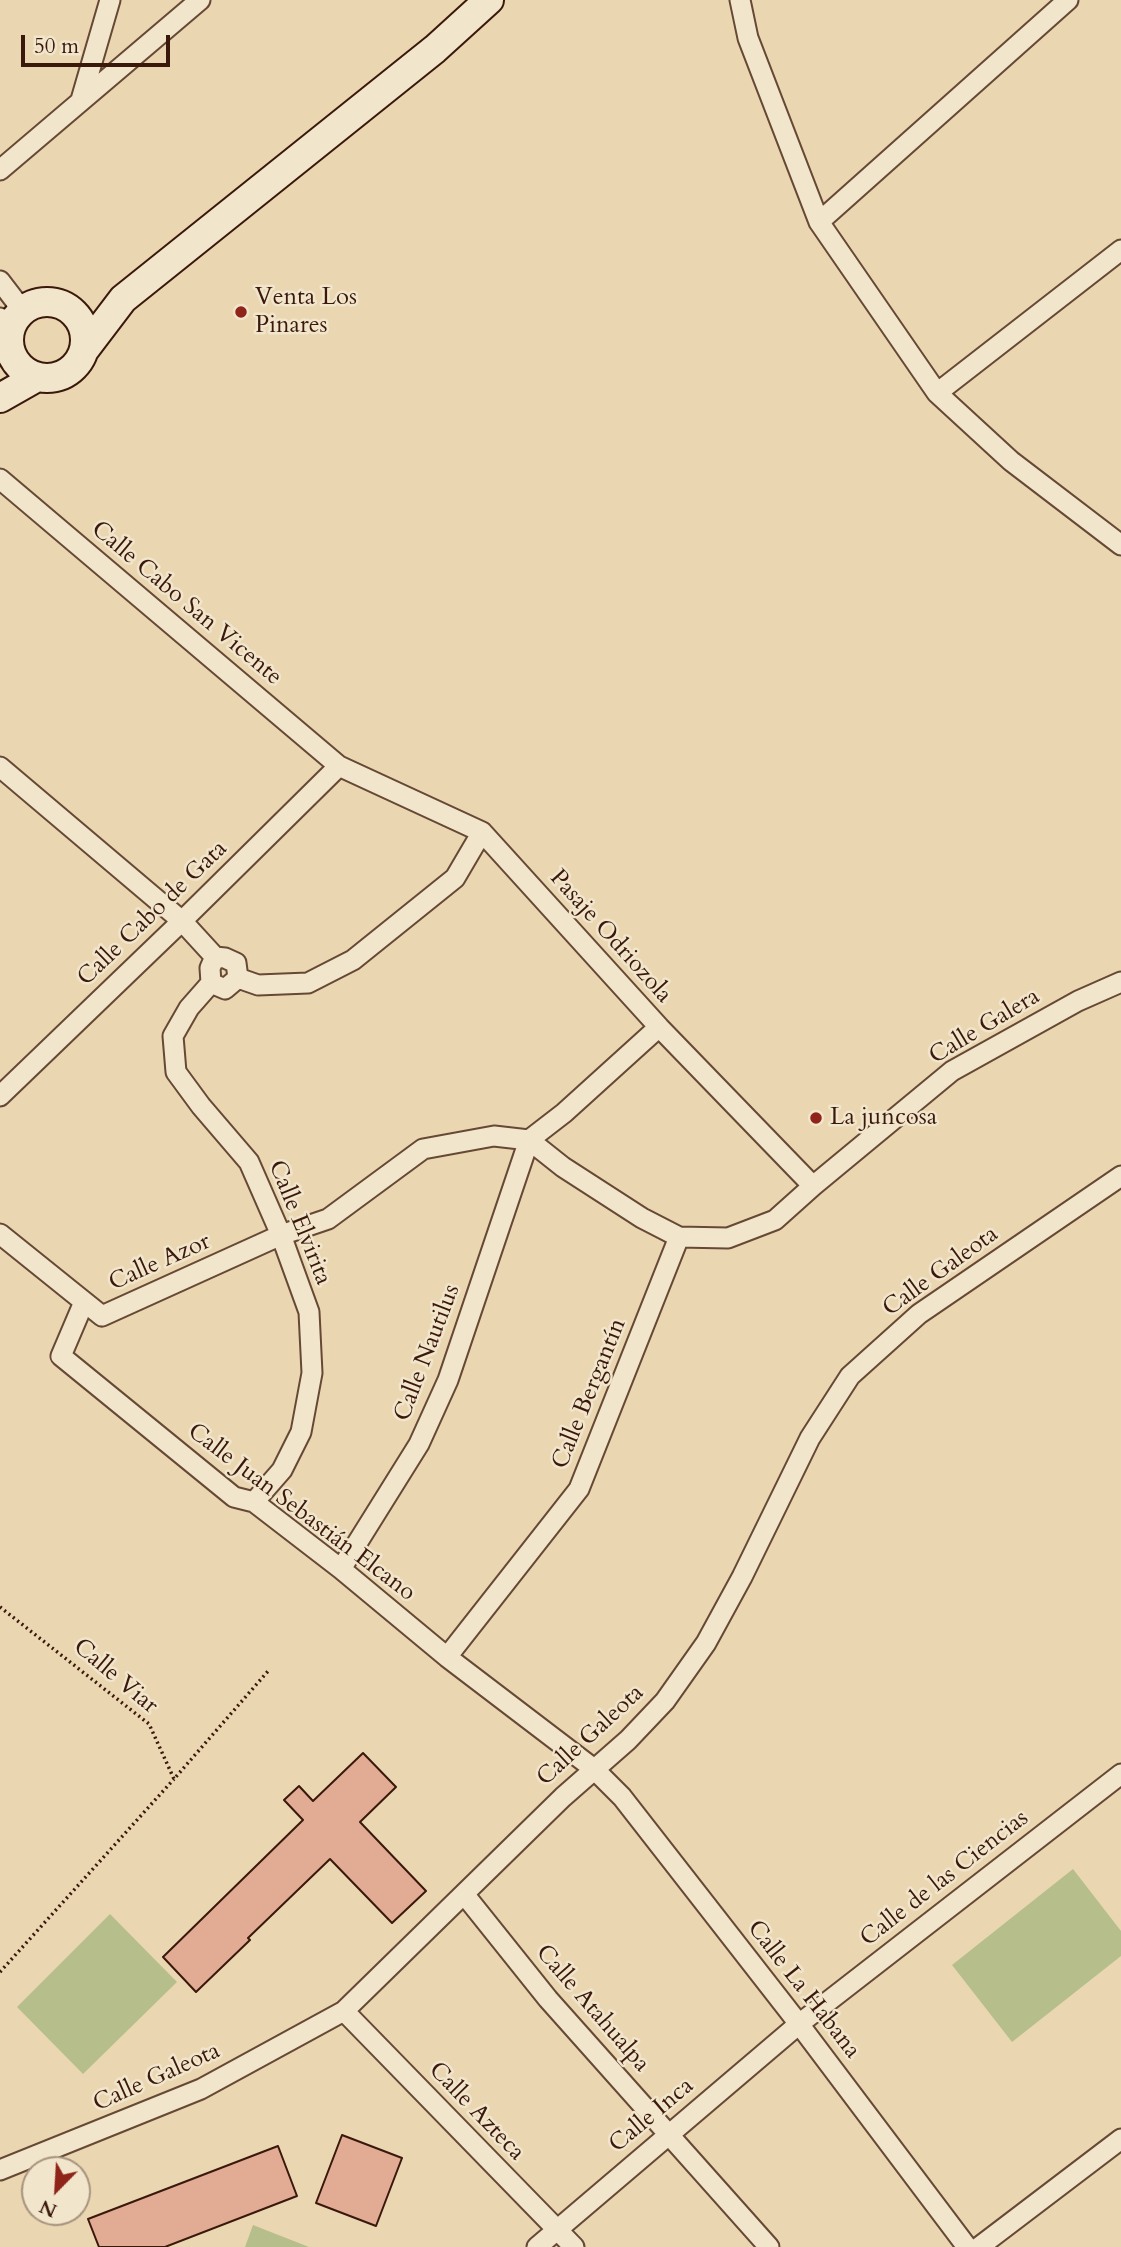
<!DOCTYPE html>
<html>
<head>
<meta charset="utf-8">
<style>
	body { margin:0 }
	#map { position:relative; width:1121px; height:2247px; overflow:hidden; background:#ead7b1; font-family:Cardo,serif }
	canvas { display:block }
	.north { position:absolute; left:21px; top:2156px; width:70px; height:70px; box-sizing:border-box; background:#f1e5cc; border:2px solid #a8937f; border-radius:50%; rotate:204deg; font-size:19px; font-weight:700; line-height:28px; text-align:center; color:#3a180c }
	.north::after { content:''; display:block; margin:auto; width:24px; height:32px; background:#8f2418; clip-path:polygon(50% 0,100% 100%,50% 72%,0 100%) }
	.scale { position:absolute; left:21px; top:35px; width:149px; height:32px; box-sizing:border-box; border:4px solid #3a180c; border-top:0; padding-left:9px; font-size:21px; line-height:24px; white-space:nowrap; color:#3a180c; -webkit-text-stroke:5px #f1e5cc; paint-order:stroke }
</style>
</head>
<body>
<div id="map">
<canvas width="1121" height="2247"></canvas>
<div class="north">N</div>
<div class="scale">50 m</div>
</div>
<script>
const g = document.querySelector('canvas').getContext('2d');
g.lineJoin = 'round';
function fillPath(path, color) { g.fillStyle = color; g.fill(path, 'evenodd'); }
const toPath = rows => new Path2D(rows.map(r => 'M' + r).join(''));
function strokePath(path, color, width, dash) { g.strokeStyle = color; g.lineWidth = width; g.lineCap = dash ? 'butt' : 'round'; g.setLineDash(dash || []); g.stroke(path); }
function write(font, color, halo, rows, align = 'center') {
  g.font = font + ' Cardo,serif'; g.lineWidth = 5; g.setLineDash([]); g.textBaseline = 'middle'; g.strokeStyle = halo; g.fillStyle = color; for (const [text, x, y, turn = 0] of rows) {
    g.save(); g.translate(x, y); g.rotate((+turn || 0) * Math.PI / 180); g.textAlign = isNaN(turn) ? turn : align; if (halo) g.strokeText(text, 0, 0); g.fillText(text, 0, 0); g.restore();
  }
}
fillPath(toPath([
	[1073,1869,1121,1931,1121,1956,1012,2042,952,1965],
	[110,1914,177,1982,83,2074,17,2007],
	[253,2225,309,2247,245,2247]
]), '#b6be8c');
const building = toPath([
	[363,1753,396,1787,360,1822,426,1891,392,1923,330,1859,248,1938,250,1940,196,1992,163,1957,303,1820,284,1800,299,1786,313,1801,363,1753],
	[342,2135,402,2158,376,2226,316,2203,342,2135],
	[278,2146,297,2196,165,2247,99,2247,88,2219,278,2146]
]);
fillPath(building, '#e1ab94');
strokePath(building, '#3a180c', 2);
const street = toPath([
	[740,0,748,38,819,222,937,393,1011,461,1121,545],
	[81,100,110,0],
	[0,170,200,0],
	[819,222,1068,0],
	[0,281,23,311],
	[0,318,10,330],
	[937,393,1121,250],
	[0,479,339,766,482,832,659,1027,813,1186],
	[0,767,182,921,215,957],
	[215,957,225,958,236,963,238,978,225,989,211,983,210,968,215,957],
	[238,978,258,985,308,983,353,960,455,878,482,832],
	[211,983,189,1008,173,1036,176,1072,201,1106,249,1162,281,1235,309,1312,312,1373,301,1432,282,1470,254,1502],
	[0,1096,182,921,339,766],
	[529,1140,563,1167,642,1218,679,1237,728,1238,775,1220,813,1186,952,1071,1078,1001,1121,982],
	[0,1234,102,1316,281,1235,328,1219,423,1149,494,1136,529,1140,564,1113,659,1027],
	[84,1302,61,1356,234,1497,254,1502,341,1569,447,1657,594,1769,622,1797,799,2024,967,2247],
	[341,1569,419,1444,448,1380,529,1140],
	[447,1657,579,1489,679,1237],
	[464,1894,548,1999,769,2247],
	[344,2011,574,2247],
	[0,2170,201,2089,344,2011,563,1797,628,1740,665,1701,706,1643,742,1577,810,1438,850,1376,919,1314,1121,1176],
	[537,2247,799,2024,1121,1774],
	[979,2247,1121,2139]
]);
const secondary = toPath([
	'9 340a38 38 0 1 1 76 0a38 38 0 1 1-76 0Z',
	[85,349,123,299,435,49,489,0],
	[0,398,37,377]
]);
strokePath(street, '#664835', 23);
strokePath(secondary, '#3a180c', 32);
strokePath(toPath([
	[0,1607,149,1724,174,1779,269,1670],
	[0,1972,174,1779]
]), '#3a180c', 3.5, [2, 3.5]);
strokePath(street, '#f1e5cc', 19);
strokePath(secondary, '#f1e5cc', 28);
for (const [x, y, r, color] of [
	[241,312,7,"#8f2418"],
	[816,1118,7,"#8f2418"]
]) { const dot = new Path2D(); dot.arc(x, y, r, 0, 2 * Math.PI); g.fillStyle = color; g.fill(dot); strokePath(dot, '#f1e5cc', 2.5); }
write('24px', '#3a180c', '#f1e5cc', [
	["Venta Los",255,298],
	["Pinares",255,326],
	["La juncosa",830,1118]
], 'left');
write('24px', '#3a180c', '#f1e5cc', [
	["Calle Cabo San Vicente",186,604,40],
	["Calle Cabo de Gata",153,914,-44],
	["Pasaje Odriozola",610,937,48],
	["Calle Galera",985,1027,-31],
	["Calle Elvirita",299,1223,68],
	["Calle Azor",160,1263,-24],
	["Calle Galeota",941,1272,-36],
	["Calle Nautilus",428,1353,-69],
	["Calle Bergantín",590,1394,-68],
	["Calle Juan Sebastián Elcano",301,1513,37],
	["Calle Viar",115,1677,40],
	["Calle Galeota",591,1736,-43],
	["Calle de las Ciencias",945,1879,-38],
	["Calle La Habana",803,1990,52],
	["Calle Atahualpa",592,2009,49],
	["Calle Galeota",157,2078,-24],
	["Calle Azteca",476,2112,46],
	["Calle Inca",652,2116,-40]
]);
</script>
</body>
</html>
